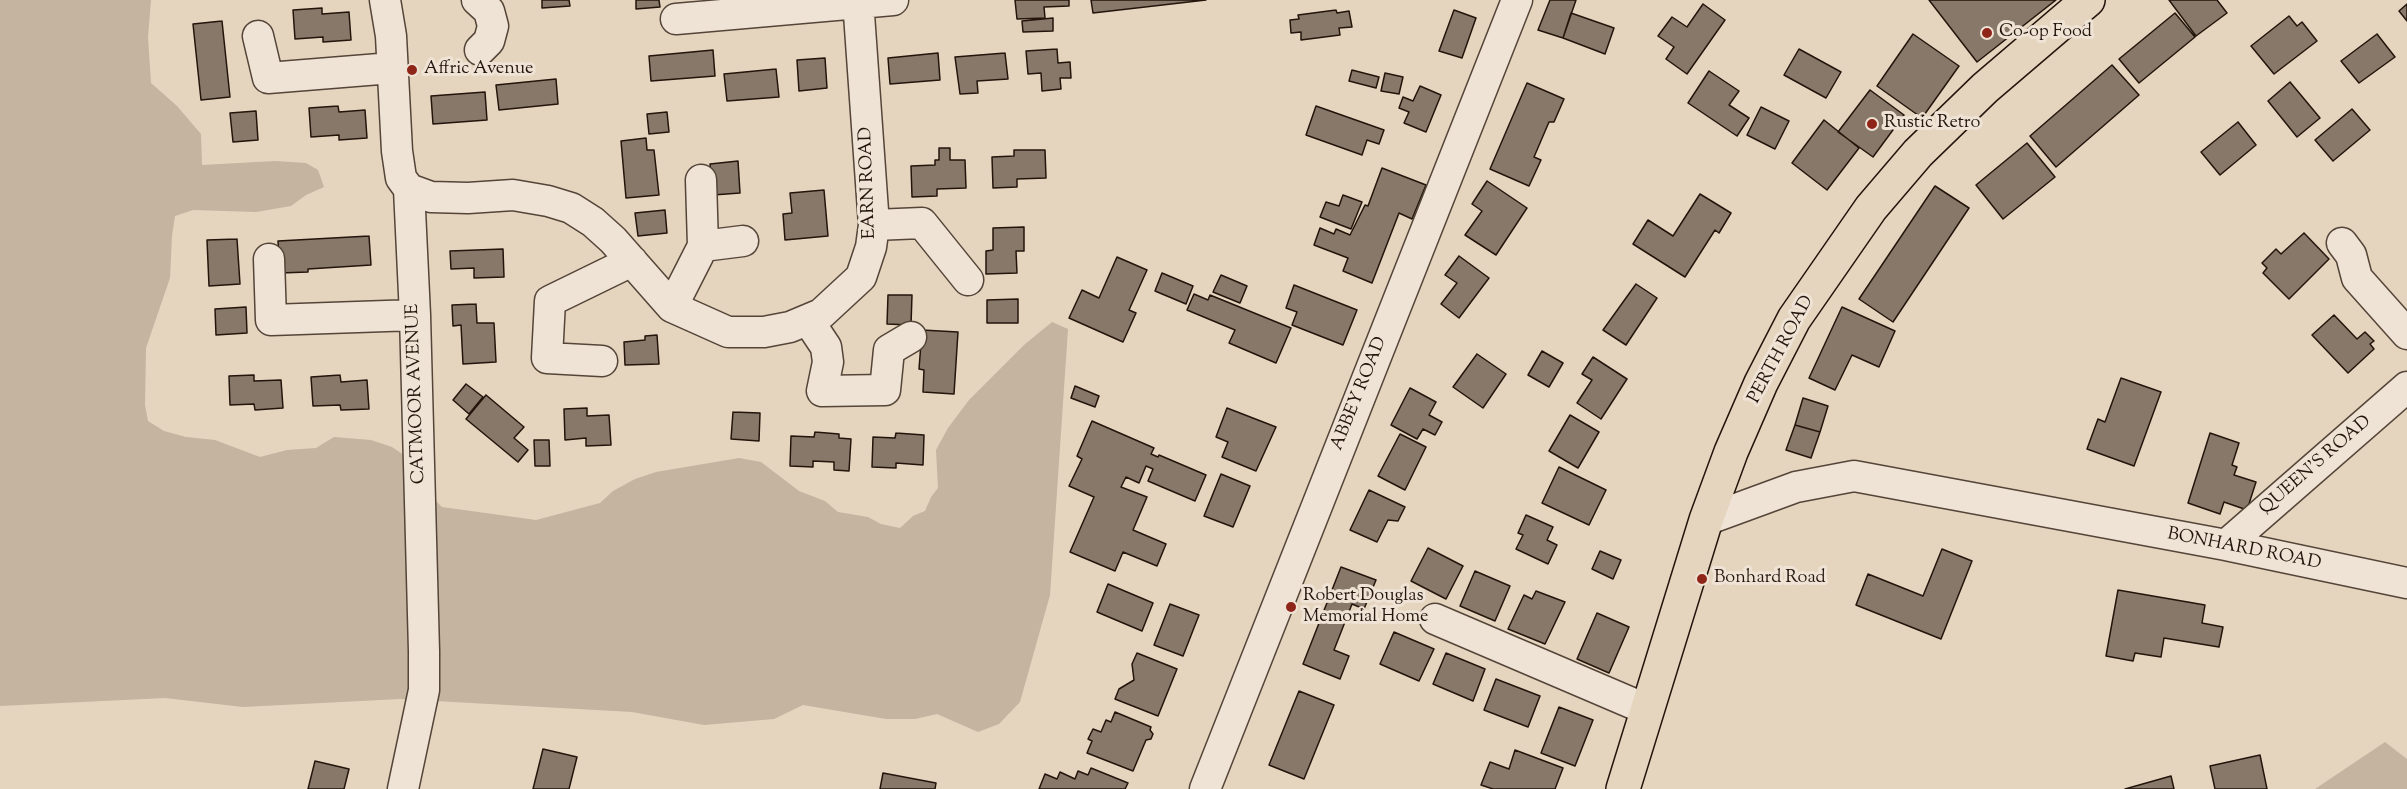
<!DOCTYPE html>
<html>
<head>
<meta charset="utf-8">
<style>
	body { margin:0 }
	canvas { display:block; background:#e5d4be }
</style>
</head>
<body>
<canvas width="2407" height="789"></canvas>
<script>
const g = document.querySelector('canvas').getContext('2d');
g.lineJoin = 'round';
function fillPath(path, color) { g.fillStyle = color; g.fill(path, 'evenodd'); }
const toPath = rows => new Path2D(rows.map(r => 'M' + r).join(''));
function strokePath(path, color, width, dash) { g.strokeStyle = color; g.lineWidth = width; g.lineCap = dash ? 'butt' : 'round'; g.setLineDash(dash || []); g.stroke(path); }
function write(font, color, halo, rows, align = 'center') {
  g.font = font + ' "Sorts Mill Goudy",serif'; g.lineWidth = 6; g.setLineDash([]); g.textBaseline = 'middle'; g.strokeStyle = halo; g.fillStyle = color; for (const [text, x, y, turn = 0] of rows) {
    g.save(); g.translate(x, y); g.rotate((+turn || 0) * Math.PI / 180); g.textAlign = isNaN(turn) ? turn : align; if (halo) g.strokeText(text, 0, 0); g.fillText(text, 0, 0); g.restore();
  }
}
fillPath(toPath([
	[0,0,151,0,148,37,151,83,177,106,201,134,202,165,275,161,306,163,318,170,324,187,306,195,291,206,256,212,193,210,175,216,172,236,170,278,146,348,145,405,148,421,164,431,186,437,215,440,260,457,287,450,316,448,334,437,371,440,392,447,408,458,429,494,442,507,536,520,600,503,613,491,635,479,656,472,739,458,761,462,799,491,825,501,838,512,868,517,881,524,900,528,913,516,925,511,931,497,938,488,936,450,948,428,969,400,1024,345,1052,322,1068,329,1050,595,1020,702,999,724,978,732,937,714,915,719,886,719,803,705,774,719,704,725,632,712,400,699,243,707,165,698,0,706],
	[2385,742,2407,759,2407,789,2315,789]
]), '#c4b4a0');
const building = toPath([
	[542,0,569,0,570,6,542,8,542,0],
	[636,0,659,0,660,7,636,9,636,0],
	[1015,0,1069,0,1069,6,1044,7,1045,18,1017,19,1015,0],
	[1091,0,1206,0,1093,13,1091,0],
	[1550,0,1576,0,1563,38,1538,30,1550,0],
	[1929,0,2056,0,1977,62,1929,0],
	[2169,0,2217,0,2227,13,2196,36,2169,0],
	[1703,4,1725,20,1687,74,1666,59,1674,47,1658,36,1672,17,1687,27,1703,4],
	[2407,4,2407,21,2399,11,2407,4],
	[322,8,322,14,349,12,351,40,323,42,323,37,295,39,293,10,322,8],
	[1336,10,1337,13,1349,11,1352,27,1339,28,1340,35,1301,40,1301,32,1291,33,1290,20,1299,19,1298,15,1336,10],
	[1454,10,1476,18,1462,58,1439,51,1454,10],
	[1571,13,1614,28,1605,54,1563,38,1571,13],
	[2175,13,2195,37,2139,83,2119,59,2175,13],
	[2289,16,2297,26,2302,22,2317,41,2274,74,2251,46,2289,16],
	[1053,18,1053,31,1023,32,1022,21,1053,18],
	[222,21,230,97,201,100,193,24,222,21],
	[1913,34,1959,66,1922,118,1877,86,1913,34],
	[2377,34,2395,57,2359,83,2341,61,2377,34],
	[1057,49,1058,63,1070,62,1071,78,1060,78,1061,89,1042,91,1041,73,1028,74,1026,51,1057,49],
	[1799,49,1841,72,1826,98,1784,75,1799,49],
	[713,50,715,76,651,81,649,56,713,50],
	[938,53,940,80,890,84,888,58,938,53],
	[1005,53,1008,79,977,81,978,93,960,94,955,57,1005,53],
	[825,58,827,88,799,91,797,60,825,58],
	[2112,65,2139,95,2056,167,2030,136,2112,65],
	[776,69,779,97,727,101,724,74,776,69],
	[1352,70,1379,77,1376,88,1349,81,1352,70],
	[1709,71,1739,91,1729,105,1749,118,1737,136,1688,103,1709,71],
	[1385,73,1403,77,1399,94,1381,91,1385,73],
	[556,79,558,104,499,110,496,85,556,79],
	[2290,82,2320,118,2297,137,2268,101,2290,82],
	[1527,83,1564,99,1554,122,1549,122,1534,157,1541,160,1529,186,1490,169,1527,83],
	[1420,86,1441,95,1426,132,1404,123,1409,112,1399,108,1403,97,1413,101,1420,86],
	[1870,90,1904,115,1873,157,1838,132,1870,90],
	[485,92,487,120,433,124,431,96,485,92],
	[338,106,339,112,365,110,367,138,339,140,339,135,311,137,309,108,338,106],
	[1316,106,1384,130,1379,144,1367,140,1362,155,1306,135,1316,106],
	[1761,107,1789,121,1775,149,1747,135,1761,107],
	[2352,109,2370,130,2333,161,2315,140,2352,109],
	[256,111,258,140,233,142,230,113,256,111],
	[667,112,669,132,649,134,647,114,667,112],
	[1824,120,1859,148,1827,190,1792,163,1824,120],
	[2238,122,2256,145,2220,175,2201,152,2238,122],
	[646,138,647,150,654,150,659,195,626,198,621,141,646,138],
	[2027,143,2055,177,2003,219,1976,185,2027,143],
	[939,148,950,148,950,160,965,160,966,188,937,189,937,196,912,197,911,166,935,165,935,160,939,160,939,148],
	[1014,150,1045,150,1046,178,1017,179,1017,187,993,188,992,157,1014,156,1014,150],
	[738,161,740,193,713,195,710,164,738,161],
	[1382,168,1426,185,1412,219,1399,213,1372,283,1343,271,1348,258,1314,245,1320,228,1334,234,1336,229,1350,235,1365,205,1368,206,1382,168],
	[1487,181,1527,208,1496,255,1465,235,1482,211,1472,204,1487,181],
	[1935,186,1969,208,1893,322,1859,299,1935,186],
	[824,190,828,236,785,240,783,214,792,213,790,193,824,190],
	[1700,194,1731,213,1719,233,1715,230,1685,277,1633,244,1648,220,1673,236,1700,194],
	[1343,195,1362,202,1351,229,1320,217,1326,202,1339,206,1343,195],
	[665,210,667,233,638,236,635,213,665,210],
	[1024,227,1024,251,1016,251,1017,273,986,274,986,251,993,250,993,228,1024,227],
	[2304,233,2329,259,2289,299,2263,273,2267,268,2262,263,2276,249,2281,254,2304,233],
	[369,236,371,265,308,269,308,272,280,273,278,241,369,236],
	[237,239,240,284,209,286,207,240,237,239],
	[503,249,504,277,474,278,474,268,451,269,450,251,503,249],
	[1459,256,1489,278,1459,318,1441,304,1457,283,1445,275,1459,256],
	[1117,257,1147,270,1129,310,1136,313,1123,342,1069,318,1082,290,1099,298,1117,257],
	[1162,273,1193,286,1186,304,1155,291,1162,273],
	[1221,275,1247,286,1240,303,1213,292,1221,275],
	[1636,284,1657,298,1626,345,1603,330,1636,284],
	[1294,285,1357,310,1343,345,1292,325,1297,312,1286,308,1294,285],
	[1194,294,1208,300,1210,295,1291,328,1276,363,1229,343,1235,330,1187,310,1194,294],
	[888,295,912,295,911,325,887,324,888,295],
	[1018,299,1018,323,987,323,987,300,1018,299],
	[476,304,477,323,494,323,496,362,463,364,461,325,453,326,452,305,476,304],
	[246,307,247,333,216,335,215,309,246,307],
	[1842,307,1895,331,1879,367,1852,355,1835,390,1809,378,1842,307],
	[2334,315,2357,339,2365,332,2374,341,2370,344,2374,349,2348,373,2312,335,2334,315],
	[922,330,958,332,954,394,923,392,924,370,919,369,922,330],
	[657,335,659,364,625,365,624,342,645,340,645,336,657,335],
	[1542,351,1563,363,1549,387,1528,375,1542,351],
	[1477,354,1506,374,1483,408,1453,387,1477,354],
	[1593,357,1627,379,1601,419,1577,403,1592,380,1582,374,1593,357],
	[254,375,254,381,281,380,283,408,255,410,254,404,230,405,229,376,254,375],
	[340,375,341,382,367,380,369,409,341,410,340,405,313,406,311,377,340,375],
	[2121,378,2161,392,2134,466,2087,449,2098,419,2105,422,2121,378],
	[466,384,483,397,469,414,453,400,466,384],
	[1075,386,1099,396,1095,407,1071,398,1075,386],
	[1410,388,1436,402,1429,415,1442,422,1435,435,1423,429,1417,439,1391,425,1410,388],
	[486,395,524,427,514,438,528,450,518,462,466,419,486,395],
	[1803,398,1828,406,1820,432,1795,425,1803,398],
	[587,408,587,416,609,415,611,445,586,446,586,438,565,440,564,409,587,408],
	[1227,408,1276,427,1256,471,1222,457,1228,442,1216,437,1227,408],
	[733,412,760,413,759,441,731,439,733,412],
	[1570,415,1599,432,1578,468,1549,451,1570,415],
	[1092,421,1154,448,1151,454,1158,457,1159,455,1206,475,1195,501,1148,481,1153,469,1146,466,1139,483,1126,477,1121,487,1147,497,1133,530,1166,544,1157,566,1123,552,1115,571,1070,552,1094,497,1069,486,1082,459,1077,456,1092,421],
	[1795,425,1820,432,1811,458,1786,450,1795,425],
	[815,432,839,434,839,438,851,439,849,471,834,470,834,462,813,461,813,467,790,466,791,436,814,437,815,432],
	[896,433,924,435,923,465,896,463,896,468,872,467,873,437,895,438,896,433],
	[2210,433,2239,443,2232,465,2237,467,2234,475,2256,482,2247,510,2224,502,2220,514,2188,503,2210,433],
	[1400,434,1426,447,1405,490,1378,476,1400,434],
	[534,440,549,440,550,466,535,466,534,440],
	[1559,467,1606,490,1589,525,1542,503,1559,467],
	[1221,474,1250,486,1233,527,1204,516,1221,474],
	[1369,490,1405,507,1398,521,1388,520,1377,542,1350,530,1369,490],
	[1526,515,1553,527,1547,540,1557,545,1548,564,1516,549,1523,535,1518,533,1526,515],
	[1428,548,1463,566,1446,599,1411,581,1428,548],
	[1942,549,1972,561,1941,639,1856,605,1868,574,1923,596,1942,549],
	[1600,551,1621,560,1613,579,1592,569,1600,551],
	[1341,567,1376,580,1364,609,1352,604,1334,650,1349,656,1340,679,1303,664,1341,567],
	[1475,571,1510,586,1495,621,1460,606,1475,571],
	[1108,584,1153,603,1142,631,1097,612,1108,584],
	[2118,590,2205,605,2202,623,2223,627,2219,647,2164,638,2161,657,2135,653,2133,661,2106,656,2118,590],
	[1536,591,1565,602,1545,644,1508,629,1524,595,1532,599,1536,591],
	[1170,604,1199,615,1183,656,1154,645,1170,604],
	[1597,613,1629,627,1609,673,1577,659,1597,613],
	[1394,632,1434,649,1419,681,1380,664,1394,632],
	[1137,653,1177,669,1158,716,1115,699,1119,689,1134,680,1132,664,1137,653],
	[1446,653,1485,669,1473,701,1433,684,1446,653],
	[1496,679,1540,696,1528,727,1484,710,1496,679],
	[1299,691,1334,705,1304,779,1269,765,1299,691],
	[1559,707,1593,720,1575,766,1541,753,1559,707],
	[1115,712,1151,727,1150,730,1153,734,1151,739,1146,740,1133,771,1087,753,1092,741,1088,739,1093,729,1101,732,1106,720,1111,722,1115,712],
	[543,749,577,757,569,789,533,789,543,749],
	[1515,750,1563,768,1555,789,1493,789,1481,785,1490,762,1509,769,1515,750],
	[2260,755,2267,789,2215,789,2210,766,2260,755],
	[315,761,349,769,344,789,308,789,315,761],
	[1091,768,1128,783,1125,789,1039,789,1045,774,1057,779,1060,772,1075,779,1078,771,1088,775,1091,768],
	[883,773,936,783,935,789,880,789,883,773],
	[2171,776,2174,789,2125,789,2171,776]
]);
fillPath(building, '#887869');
strokePath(building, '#23150c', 1.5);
const minor = toPath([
	[385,0,391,36,397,151,401,178,409,189,415,315,424,651,424,690,403,789],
	[477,0,489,11,493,26,489,41,480,50],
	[676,19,893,0],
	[258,36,268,78,392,68],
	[409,189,431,197,468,198,513,195,548,201,571,208,593,222,613,240,672,307,728,332,764,332,790,327,821,314,861,277,871,247,874,225,858,0],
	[874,225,922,223,968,280],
	[2342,243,2351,255,2357,278,2407,334],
	[703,246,743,241],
	[269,259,271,320,415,315],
	[672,307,703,246,701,180],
	[808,320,826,347,828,362,822,391,885,390,889,350,911,337],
	[602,361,547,358,550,301,632,261],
	[1706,520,1796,487,1854,476,2226,545,2407,583],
	[2226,545,2407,387],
	[1435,619,1648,710],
	[1205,789,1517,0]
]);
const major = toPath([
	[1623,789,1706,520,1731,452,1761,383,1794,319,1871,208,1918,153,1985,88,2088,0]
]);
strokePath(minor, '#544538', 33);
strokePath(major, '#23150c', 36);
strokePath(minor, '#eee3d5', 30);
strokePath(major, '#e5d4be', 33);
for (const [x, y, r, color] of [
	[1987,33,6,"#8f2418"],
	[412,70,6,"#8f2418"],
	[1872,124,6,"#8f2418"],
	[1702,579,6,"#8f2418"],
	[1291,607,6,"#8f2418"]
]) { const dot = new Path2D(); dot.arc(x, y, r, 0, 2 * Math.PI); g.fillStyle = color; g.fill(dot); strokePath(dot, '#eee3d5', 2); }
write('18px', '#23150c', '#eee3d5', [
	["Co-op Food",1999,33],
	["Affric Avenue",424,70],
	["Rustic Retro",1884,124],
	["Bonhard Road",1714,579],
	["Robert Douglas",1303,597],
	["Memorial Home",1303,618]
], 'left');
write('18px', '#23150c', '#eee3d5', [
	["EARN ROAD",869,183,-92],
	["PERTH ROAD",1782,350,-62],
	["CATMOOR AVENUE",417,394,-92],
	["ABBEY ROAD",1360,394,-68],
	["QUEEN'S ROAD",2316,466,-41],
	["BONHARD ROAD",2244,550,11]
]);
</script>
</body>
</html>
